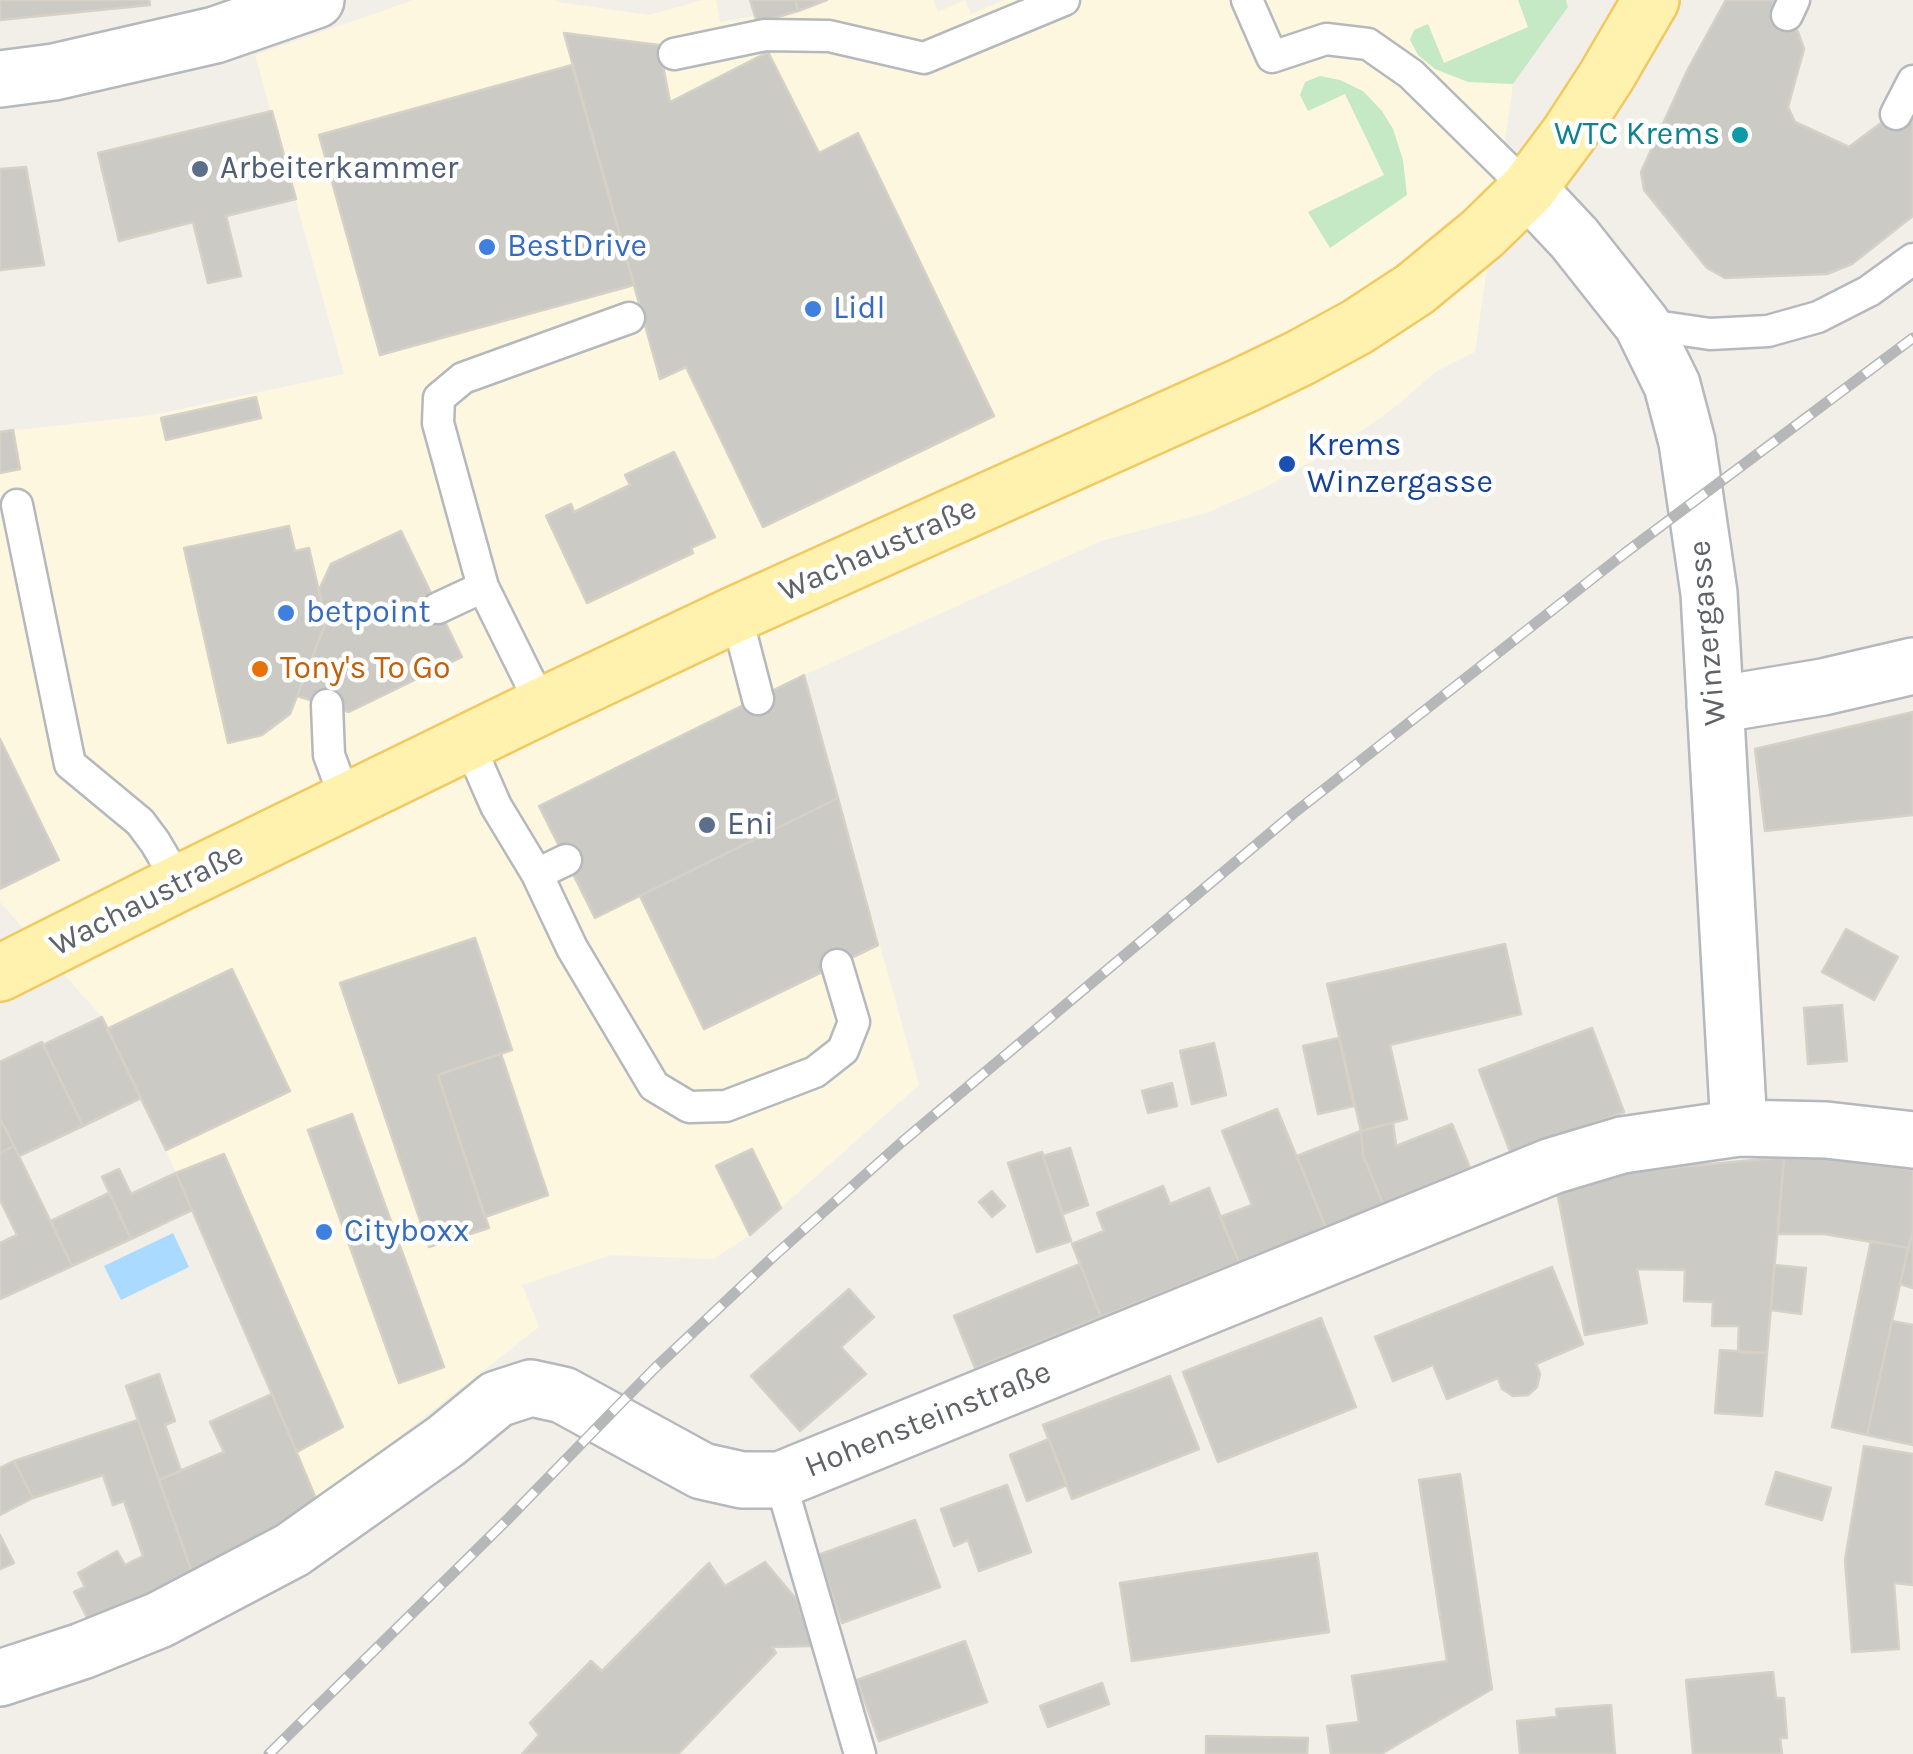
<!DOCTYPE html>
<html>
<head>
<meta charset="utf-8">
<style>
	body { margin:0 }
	canvas { display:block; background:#f1efe8 }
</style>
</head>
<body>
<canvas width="1913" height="1754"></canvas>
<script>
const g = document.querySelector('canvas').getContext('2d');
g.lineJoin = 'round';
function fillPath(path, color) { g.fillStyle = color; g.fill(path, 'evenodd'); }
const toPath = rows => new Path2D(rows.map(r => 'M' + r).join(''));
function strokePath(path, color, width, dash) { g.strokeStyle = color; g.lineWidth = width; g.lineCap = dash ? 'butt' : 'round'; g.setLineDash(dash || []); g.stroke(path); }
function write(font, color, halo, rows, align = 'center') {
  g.font = font + ' Karla,sans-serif'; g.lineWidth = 9; g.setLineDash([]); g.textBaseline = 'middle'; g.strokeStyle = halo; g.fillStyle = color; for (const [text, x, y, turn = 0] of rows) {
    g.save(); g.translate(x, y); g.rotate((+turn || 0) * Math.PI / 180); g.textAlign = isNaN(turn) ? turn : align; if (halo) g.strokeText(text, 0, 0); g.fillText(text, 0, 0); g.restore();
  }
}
fillPath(toPath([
	[414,0,556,0,557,2,649,15,703,0,716,0,720,22,755,16,757,23,827,0,933,0,938,12,965,0,971,14,1004,0,1566,0,1568,7,1513,84,1475,352,1437,371,1390,411,1337,447,1266,487,1206,513,1101,541,804,675,919,1085,750,1235,713,1259,611,1255,522,1285,539,1327,317,1501,166,1150,102,1017,0,902,0,432,153,415,344,374,255,55]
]), '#fef7e0');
fillPath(toPath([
	[1518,0,1566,0,1568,7,1513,84,1468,82,1435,69,1418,55,1410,40,1414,30,1428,24,1444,63,1528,27],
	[1320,76,1340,80,1363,91,1382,111,1393,129,1403,160,1407,195,1330,248,1308,212,1384,175,1345,94,1308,111,1300,95,1305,82]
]), '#c5e8c5');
fillPath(toPath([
	[173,1233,189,1267,121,1300,104,1266]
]), '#aadaff');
const building = toPath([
	[0,0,149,0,150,5,0,20,0,0],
	[750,0,795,0,798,11,757,23,750,0],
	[795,0,827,0,798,11,795,0],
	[1726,0,1775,0,1798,32,1804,49,1788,107,1795,122,1849,147,1913,99,1913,216,1852,264,1827,274,1725,278,1707,268,1644,190,1641,172,1688,69,1726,0],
	[564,33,659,45,670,102,768,52,819,153,858,133,994,416,763,527,686,367,660,379,564,33],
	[572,65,634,285,380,355,319,135,572,65],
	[272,111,296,199,226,216,241,276,208,283,193,222,119,241,98,153,272,111],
	[26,167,44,265,0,270,0,169,26,167],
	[256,397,261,418,166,440,161,418,256,397],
	[13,430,20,469,0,473,0,432,13,430],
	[674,452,715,537,691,548,693,553,587,603,546,516,571,504,574,512,630,485,625,475,674,452],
	[289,526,295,551,309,548,326,622,290,714,262,735,228,743,184,548,289,526],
	[401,531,462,657,349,712,297,696,326,622,319,590,331,564,401,531],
	[804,675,838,798,595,918,539,806,804,675],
	[1913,712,1913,815,1765,831,1755,749,1913,712],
	[0,739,59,860,0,889,0,739],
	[838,798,878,945,704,1029,640,896,838,798],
	[1846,929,1898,957,1874,1000,1822,972,1846,929],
	[475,938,512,1050,438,1075,489,1228,429,1247,340,983,475,938],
	[1505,944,1521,1014,1390,1045,1407,1119,1361,1131,1327,984,1505,944],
	[232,969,290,1091,166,1150,107,1029,232,969],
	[1842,1005,1847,1061,1808,1064,1804,1008,1842,1005],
	[102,1017,141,1098,83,1126,43,1045,102,1017],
	[1592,1028,1624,1112,1511,1154,1479,1070,1592,1028],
	[1339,1038,1354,1106,1318,1114,1303,1046,1339,1038],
	[42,1042,83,1126,19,1156,0,1118,0,1062,42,1042],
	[1214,1043,1226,1095,1192,1104,1180,1051,1214,1043],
	[501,1054,548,1195,485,1217,438,1075,501,1054],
	[1172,1083,1177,1106,1148,1113,1142,1091,1172,1083],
	[1277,1109,1326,1228,1239,1262,1220,1217,1252,1205,1222,1131,1277,1109],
	[352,1114,444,1367,399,1383,308,1130,352,1114],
	[0,1118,14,1146,0,1153,0,1118],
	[1393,1123,1396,1146,1452,1124,1470,1168,1383,1204,1363,1155,1361,1131,1393,1123],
	[1361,1131,1363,1155,1383,1204,1326,1228,1297,1156,1361,1131],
	[14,1146,72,1266,0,1299,0,1243,17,1235,0,1200,0,1153,14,1146],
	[1070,1148,1088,1205,1063,1214,1043,1156,1070,1148],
	[752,1149,781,1208,750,1235,716,1166,752,1149],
	[1042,1152,1071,1241,1037,1252,1008,1163,1042,1152],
	[224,1154,343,1427,297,1452,176,1173,224,1154],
	[1827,1156,1913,1170,1913,1231,1908,1248,1824,1234,1778,1234,1784,1157,1827,1156],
	[1784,1157,1767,1353,1738,1352,1739,1326,1712,1326,1713,1302,1684,1301,1685,1270,1637,1269,1647,1323,1585,1335,1556,1186,1619,1173,1784,1157],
	[119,1169,131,1194,176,1173,192,1210,131,1239,102,1177,119,1169],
	[1163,1186,1170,1204,1209,1188,1239,1262,1101,1317,1072,1244,1104,1231,1097,1213,1163,1186],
	[992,1191,1005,1206,992,1217,979,1202,992,1191],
	[109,1193,131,1239,72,1266,51,1221,109,1193],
	[1913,1231,1913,1288,1900,1284,1913,1231],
	[1871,1241,1908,1248,1867,1435,1832,1427,1871,1241],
	[1080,1264,1101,1317,975,1368,954,1316,1080,1264],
	[1774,1265,1806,1268,1801,1314,1771,1310,1774,1265],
	[1552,1267,1583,1344,1536,1364,1540,1374,1537,1387,1528,1395,1513,1396,1502,1389,1498,1378,1447,1399,1433,1365,1393,1381,1375,1337,1552,1267],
	[849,1289,874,1317,841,1347,866,1374,800,1431,751,1376,849,1289],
	[1321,1318,1356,1407,1218,1462,1183,1372,1321,1318],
	[1892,1321,1913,1325,1913,1445,1867,1435,1892,1321],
	[1720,1350,1767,1353,1762,1416,1715,1413,1720,1350],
	[159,1374,175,1421,165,1425,181,1471,159,1480,126,1386,159,1374],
	[1170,1376,1199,1449,1072,1499,1043,1425,1170,1376],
	[272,1394,317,1501,193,1575,159,1480,224,1452,210,1422,272,1394],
	[138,1420,193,1575,93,1629,74,1592,85,1587,78,1573,117,1551,125,1565,143,1556,124,1501,113,1505,103,1475,33,1498,14,1461,138,1420],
	[1049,1439,1067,1485,1027,1501,1010,1455,1049,1439],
	[1864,1446,1913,1454,1913,1585,1894,1583,1899,1649,1852,1652,1845,1560,1864,1446],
	[14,1461,33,1498,0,1515,0,1468,14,1461],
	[1776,1472,1831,1488,1822,1520,1766,1504,1776,1472],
	[1460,1474,1492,1689,1381,1754,1331,1754,1327,1726,1359,1722,1352,1676,1447,1661,1419,1480,1460,1474],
	[1007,1485,1031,1552,979,1571,968,1540,954,1546,941,1509,1007,1485],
	[915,1520,940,1587,842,1623,818,1555,915,1520],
	[0,1535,14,1563,0,1569,0,1535],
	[1317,1553,1329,1632,1132,1661,1120,1583,1317,1553],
	[765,1562,797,1600,812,1646,772,1647,776,1653,678,1754,522,1754,539,1735,530,1723,591,1661,602,1671,709,1563,725,1586,765,1562],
	[965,1641,987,1702,879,1741,857,1680,965,1641],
	[1773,1672,1776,1698,1784,1698,1787,1738,1780,1738,1782,1754,1693,1754,1686,1680,1773,1672],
	[1102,1683,1109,1704,1048,1727,1040,1706,1102,1683],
	[1611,1705,1615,1754,1520,1754,1517,1721,1557,1717,1556,1709,1611,1705],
	[1206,1736,1308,1738,1307,1754,1206,1754,1206,1736]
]);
fillPath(building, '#cccac5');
strokePath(building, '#d6d1c6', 2.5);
const service = toPath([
	[1247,0,1272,57,1326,39,1368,44,1411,74,1528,189],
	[1787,15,1794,0],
	[674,54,765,35,829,36,924,58,1064,0],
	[1896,114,1913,81],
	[1642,324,1710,334,1768,331,1818,317,1869,291,1913,259],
	[17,505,70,764,140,822,155,842,179,883],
	[438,608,483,587],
	[736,614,758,699],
	[327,705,329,755,346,801],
	[542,706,483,587,438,423,439,398,463,378,629,318],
	[468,742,496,806,537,874,572,948,654,1086,689,1107,726,1106,815,1072,843,1050,854,1022,837,965],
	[537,874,566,860],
	[780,1480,860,1754]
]);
const minor = toPath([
	[0,79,54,72,215,35,316,0],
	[1528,189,1574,238,1642,324,1672,385,1687,442,1709,593,1739,1128],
	[1715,705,1823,687,1913,666],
	[0,1678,82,1651,159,1620,292,1550,446,1441,497,1399,531,1388,563,1395,702,1471,742,1480,780,1480,1552,1166,1622,1145,1739,1128,1826,1130,1913,1140]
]);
const primary = toPath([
	[0,973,179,883,542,706,736,614,1242,386,1300,358,1357,327,1415,289,1483,233,1528,189,1569,134,1606,77,1651,0]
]);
strokePath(service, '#b5b8bc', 35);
strokePath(minor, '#b5b8bc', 60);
strokePath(primary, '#f2c960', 60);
strokePath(service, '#fff', 30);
strokePath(minor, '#fff', 55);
strokePath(primary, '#fff2af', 55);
const rail = toPath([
	[269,1754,508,1519,654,1369,774,1256,902,1142,1294,813,1625,553,1913,338]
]);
strokePath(rail, '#b6b7b8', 11);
strokePath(rail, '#fff', 8, [22]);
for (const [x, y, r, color] of [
	[1740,135,10,"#0f9aa8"],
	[200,169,10,"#5c6f8a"],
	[487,247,10,"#3f7fe0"],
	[813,309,10,"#3f7fe0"],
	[1287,464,10,"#1a4fb4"],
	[286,613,10,"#3f7fe0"],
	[260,669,10,"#e8710a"],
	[707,825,10,"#5c6f8a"],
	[324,1232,10,"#3f7fe0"]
]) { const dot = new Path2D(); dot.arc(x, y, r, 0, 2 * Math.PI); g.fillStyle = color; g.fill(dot); strokePath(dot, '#fff', 4); }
write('32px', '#0d838f', '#fff', [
	["WTC Krems",1720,135]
], 'right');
write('32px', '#4e5e75', '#fff', [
	["Arbeiterkammer",220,169],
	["Eni",727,825]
], 'left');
write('32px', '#366cbe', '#fff', [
	["BestDrive",507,247],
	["Lidl",833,309],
	["betpoint",306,613],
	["Cityboxx",344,1232]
], 'left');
write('32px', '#164399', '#fff', [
	["Krems",1307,446],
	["Winzergasse",1307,483]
], 'left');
write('32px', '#5f6368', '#fff', [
	["Wachaustraße",878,550,-24],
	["Winzergasse",1708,633,-95],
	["Wachaustraße",147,900,-27],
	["Hohensteinstraße",928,1420,-22]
]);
write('32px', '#c56008', '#fff', [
	["Tony's To Go",280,669]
], 'left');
</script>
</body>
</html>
